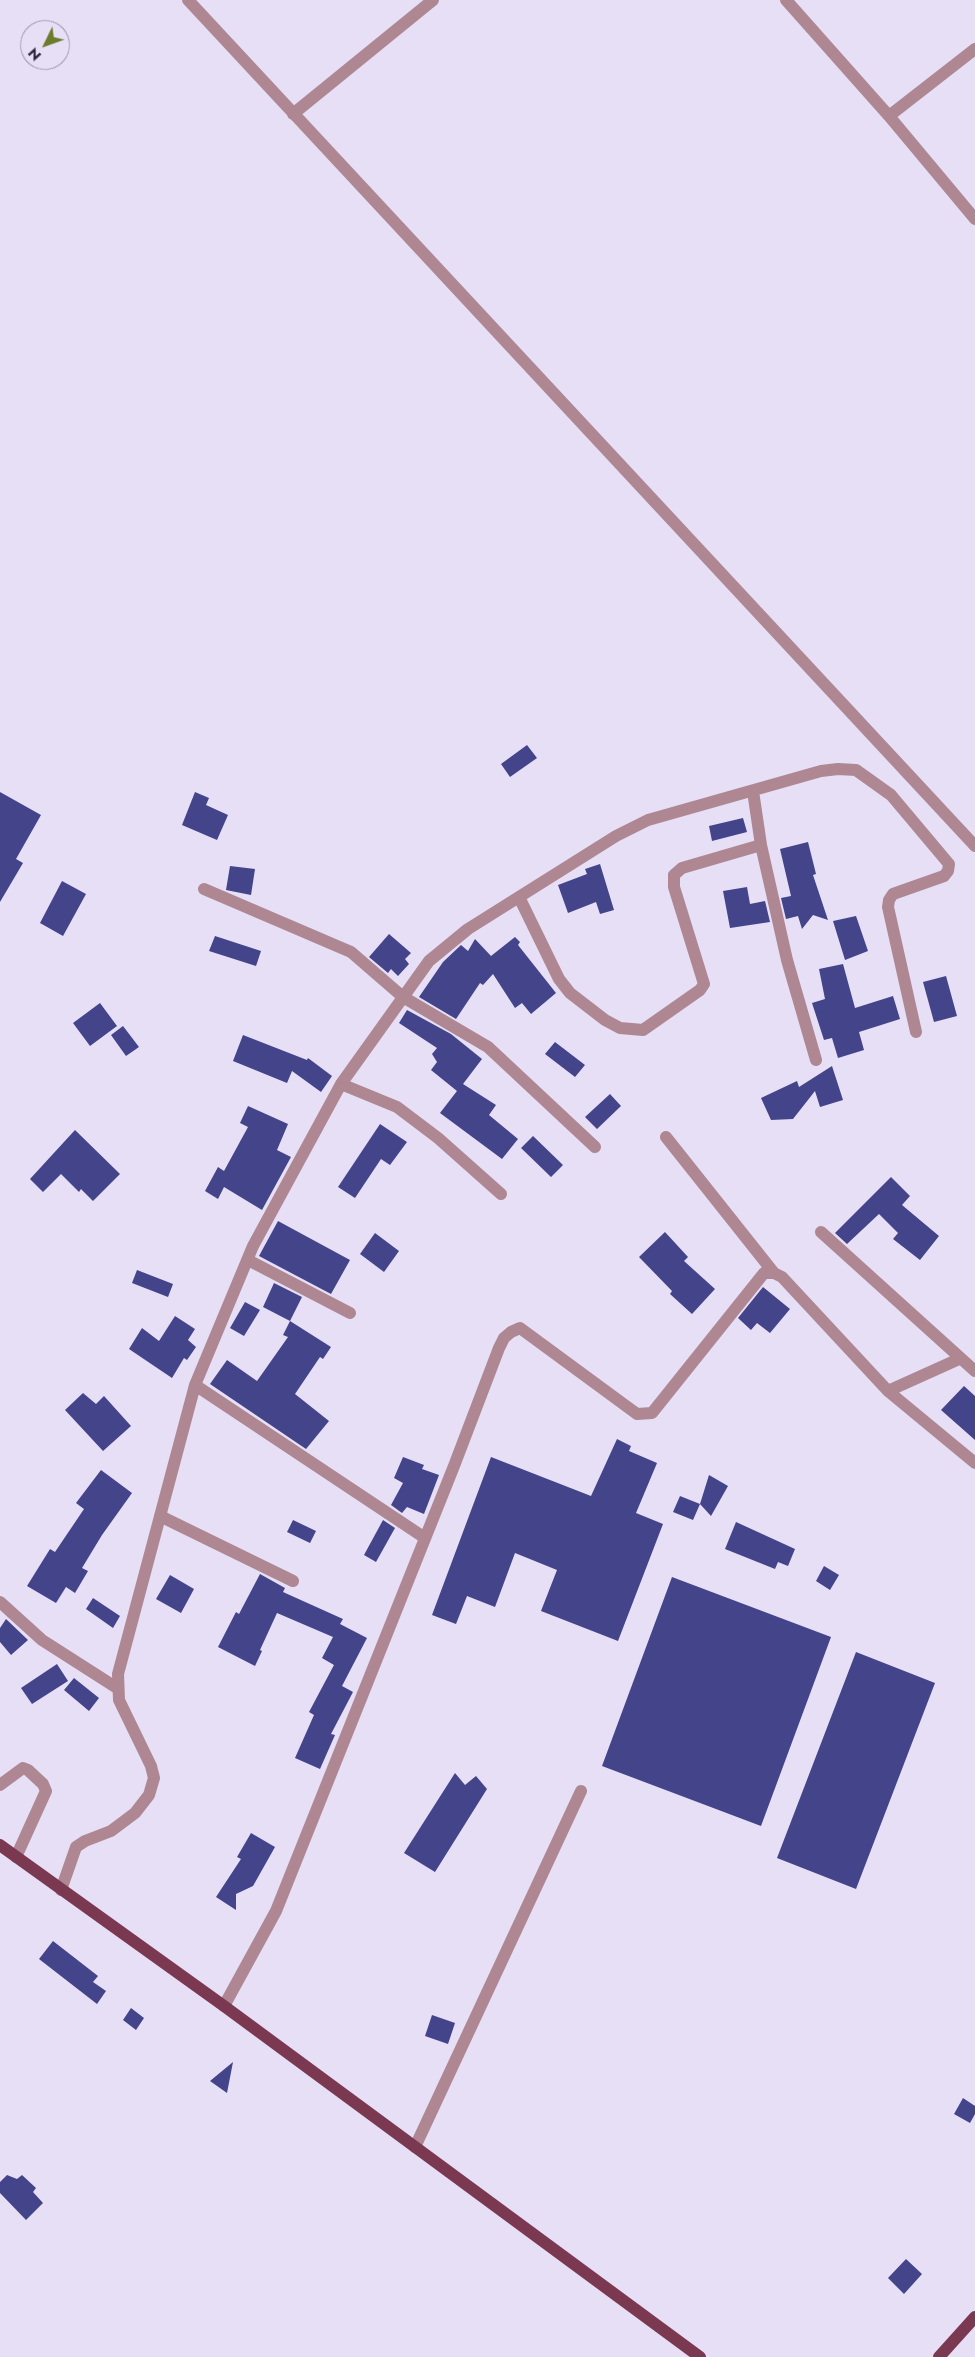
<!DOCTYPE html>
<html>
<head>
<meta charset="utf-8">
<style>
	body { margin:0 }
	#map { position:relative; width:975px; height:2357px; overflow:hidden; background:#e6dff6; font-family:Jost,sans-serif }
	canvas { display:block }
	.north { position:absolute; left:20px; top:20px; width:50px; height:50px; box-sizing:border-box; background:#e6dff6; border:1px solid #9a93a9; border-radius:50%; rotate:228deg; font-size:14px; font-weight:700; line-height:20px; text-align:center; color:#272035 }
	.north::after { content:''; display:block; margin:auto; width:18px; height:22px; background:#6c7c2a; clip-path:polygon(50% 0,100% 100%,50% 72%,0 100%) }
</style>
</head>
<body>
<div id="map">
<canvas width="975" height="2357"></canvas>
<div class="north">N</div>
</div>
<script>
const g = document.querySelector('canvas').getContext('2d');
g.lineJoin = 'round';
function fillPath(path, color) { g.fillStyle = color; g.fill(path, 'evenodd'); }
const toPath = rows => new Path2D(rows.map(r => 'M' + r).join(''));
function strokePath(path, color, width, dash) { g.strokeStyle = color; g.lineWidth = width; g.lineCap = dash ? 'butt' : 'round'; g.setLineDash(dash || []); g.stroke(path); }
fillPath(toPath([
	[527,745,537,758,510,777,501,764],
	[0,792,41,815,16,859,23,863,0,902],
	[195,792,209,798,206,805,228,815,217,840,182,825],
	[743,818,747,832,712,841,709,826],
	[808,842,816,874,813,875,828,920,813,915,802,929,798,916,786,919,781,898,791,896,780,849],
	[600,864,614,910,600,914,596,902,568,913,558,885,587,874,585,869],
	[230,866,255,869,251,895,226,890],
	[62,881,86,894,63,936,40,923],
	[747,887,750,904,765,901,770,922,730,928,723,891],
	[856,916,868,951,845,960,833,921],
	[389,934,411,953,405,959,409,964,398,976,391,969,388,973,369,957],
	[215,936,261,951,256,966,209,951],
	[515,937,520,942,518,945,556,993,531,1014,522,1003,515,1008,493,974,483,985,480,983,456,1019,419,997,443,962,461,945,468,951,475,939,491,956],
	[843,964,855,1008,893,996,900,1019,859,1032,864,1050,838,1058,832,1038,824,1040,812,1003,825,999,819,969],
	[946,976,957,1016,934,1022,923,982],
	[100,1003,117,1026,90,1046,73,1023],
	[407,1010,451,1034,482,1059,463,1084,496,1105,489,1115,518,1139,502,1159,440,1113,457,1091,431,1070,437,1062,432,1054,437,1048,399,1023],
	[123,1026,139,1047,126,1056,111,1035],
	[243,1035,307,1060,308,1058,332,1076,321,1092,292,1071,287,1083,233,1061],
	[555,1042,585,1065,575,1077,545,1054],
	[832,1066,843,1100,820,1107,815,1091,793,1119,771,1120,761,1098,797,1081,799,1087],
	[610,1094,621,1106,597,1129,585,1117],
	[248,1106,288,1124,277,1150,291,1157,262,1210,224,1187,218,1199,205,1191,218,1167,224,1171,248,1127,240,1123],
	[380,1124,407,1142,390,1165,381,1159,355,1198,338,1187],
	[75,1130,120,1174,93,1201,81,1189,79,1192,61,1174,43,1192,30,1179],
	[533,1136,563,1165,551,1177,521,1148],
	[891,1177,910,1196,902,1205,939,1236,920,1260,893,1239,898,1233,879,1214,847,1244,835,1233],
	[278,1221,350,1260,331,1294,259,1256],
	[665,1232,688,1257,684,1261,715,1289,692,1314,670,1294,672,1291,639,1257],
	[375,1233,399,1251,384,1272,360,1254],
	[137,1270,173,1284,168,1297,132,1283],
	[274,1283,302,1297,290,1321,263,1307],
	[763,1287,790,1309,770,1333,757,1323,751,1330,738,1318],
	[245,1302,260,1310,244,1336,230,1328],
	[175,1316,195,1329,188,1340,196,1347,187,1360,184,1358,172,1378,129,1349,142,1328,159,1341],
	[290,1321,331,1347,323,1359,320,1357,295,1394,329,1421,306,1449,210,1384,227,1360,257,1381,288,1337,283,1335],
	[964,1386,975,1396,975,1440,941,1410],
	[83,1393,96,1404,104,1396,131,1426,103,1451,65,1410],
	[617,1439,631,1446,629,1451,657,1463,636,1513,663,1524,618,1641,541,1611,557,1570,515,1553,495,1607,467,1596,456,1624,432,1615,491,1457,591,1496],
	[403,1457,424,1465,422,1469,439,1475,424,1514,407,1507,402,1513,391,1505,403,1483,394,1478],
	[101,1470,132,1493,102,1535,82,1568,88,1571,75,1593,66,1587,56,1603,27,1586,50,1549,55,1552,84,1509,76,1503],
	[709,1475,728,1486,711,1516,700,1504],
	[680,1496,700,1504,693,1520,673,1512],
	[293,1520,316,1531,310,1543,287,1532],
	[383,1520,395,1528,376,1562,364,1555],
	[736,1522,795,1549,788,1566,778,1562,775,1569,725,1549],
	[824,1566,839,1575,830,1590,816,1581],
	[260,1574,285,1588,283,1592,343,1619,340,1624,367,1638,342,1686,353,1692,331,1734,335,1735,320,1769,295,1758,314,1715,309,1712,334,1665,322,1658,333,1637,277,1613,260,1650,262,1651,255,1666,218,1647,236,1612,239,1614],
	[170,1575,194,1589,181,1613,156,1599],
	[672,1577,831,1637,761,1826,602,1766],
	[93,1598,120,1616,113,1628,86,1609],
	[6,1619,28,1640,11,1655,0,1642,0,1628],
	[856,1652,935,1683,856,1889,777,1858],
	[57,1664,68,1681,32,1704,21,1688],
	[74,1678,99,1698,89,1711,64,1690],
	[455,1773,465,1785,476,1776,487,1789,435,1872,404,1853],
	[251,1833,275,1847,253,1886,236,1894,236,1910,216,1897,241,1859,237,1857],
	[53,1941,98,1976,93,1982,106,1991,97,2004,39,1959],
	[131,2008,144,2018,136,2030,123,2020],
	[432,2015,455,2023,448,2044,425,2036],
	[233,2062,227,2093,210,2081],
	[963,2098,975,2106,975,2114,970,2123,954,2114],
	[7,2175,17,2179,22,2175,36,2188,33,2192,43,2203,26,2220,0,2193,0,2182],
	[906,2259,922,2274,904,2294,888,2278]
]), '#434489');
strokePath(toPath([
	[188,0,975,846],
	[786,0,889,116,975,219],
	[293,114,433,0],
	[889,116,975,49],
	[753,791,761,845,787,960,816,1060],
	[204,889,351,952,403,997,488,1047,595,1147],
	[519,897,559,979,570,993,605,1020,620,1028,643,1030,700,990,704,984,674,887,674,875,682,868,761,845],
	[341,1084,397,1107,438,1138,501,1194],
	[666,1137,774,1273],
	[821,1232,975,1371],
	[248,1260,350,1313],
	[195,1385,425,1538],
	[888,1391,959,1359],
	[160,1516,293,1581],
	[0,1602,42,1640,117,1688],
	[0,1785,23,1768,28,1770,43,1784,46,1791,16,1857],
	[61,1890,76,1847,85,1841,111,1831,135,1813,149,1795,154,1778,151,1766,119,1700,118,1674,195,1385,253,1246,341,1084,429,961,468,929,616,836,648,820,821,771,838,769,856,770,891,795,949,864,948,871,944,876,893,894,889,900,888,907,916,1032],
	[224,2006,276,1911,454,1466,499,1348,504,1338,511,1332,520,1328,637,1414,652,1413,764,1273,774,1273,782,1277,888,1391,975,1463],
	[415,2147,581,1791]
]), '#ae8792', 12);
strokePath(toPath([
	[0,1845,224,2006,700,2357],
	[939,2357,975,2317]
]), '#7b3951', 12);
</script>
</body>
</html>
